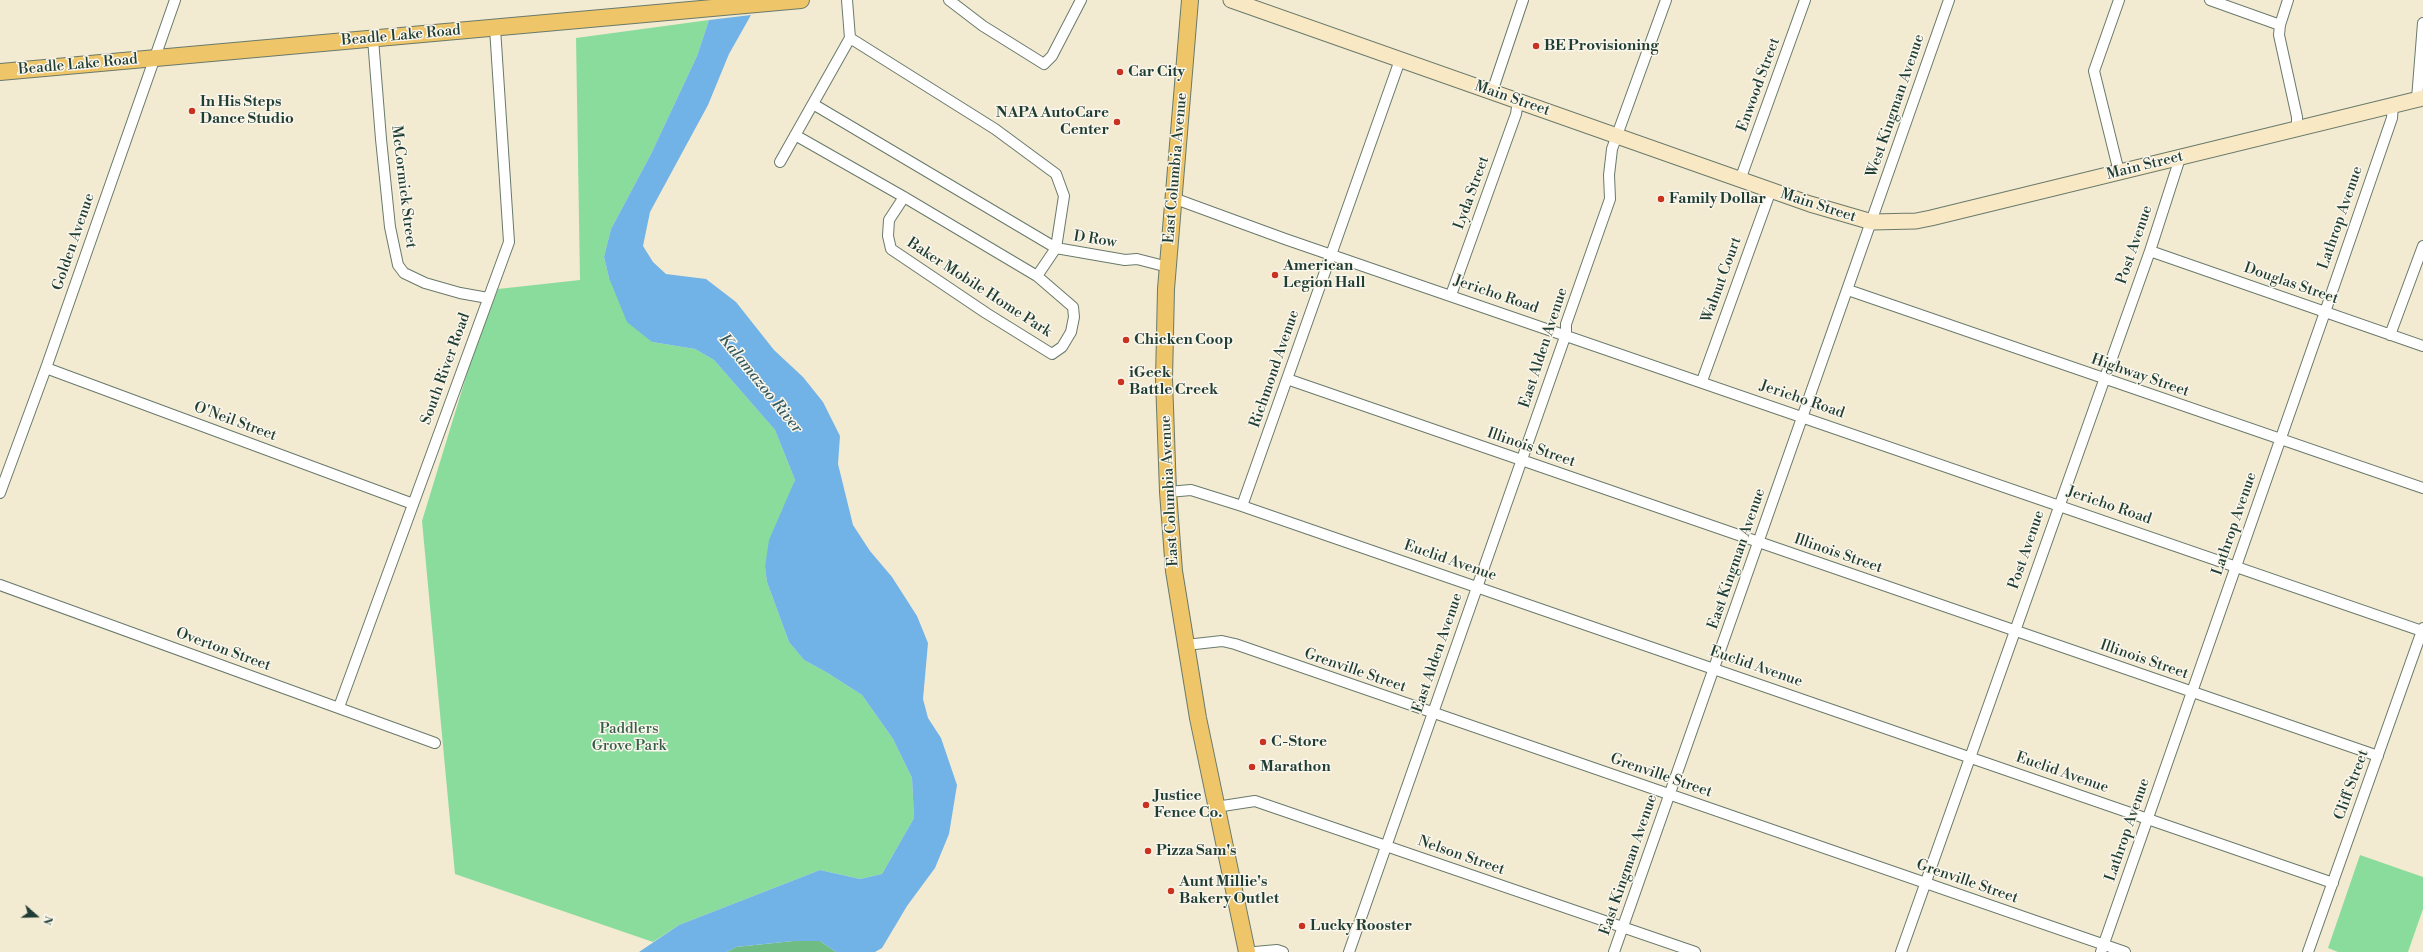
<!DOCTYPE html>
<html>
<head>
<meta charset="utf-8">
<style>
	body { margin:0 }
	#map { position:relative; width:2423px; height:952px; overflow:hidden; background:#f3ead2; font-family:"Libre Bodoni",serif }
	canvas { display:block }
	.north { position:absolute; left:16px; top:896px; width:40px; height:40px; -webkit-text-stroke:3px #fbf7ec; paint-order:stroke; rotate:110deg; font-size:11px; font-weight:700; line-height:16px; text-align:center; color:#1f3d34 }
	.north::after { content:''; display:block; margin:auto; width:14px; height:18px; background:#1f3d34; clip-path:polygon(50% 0,100% 100%,50% 72%,0 100%) }
</style>
</head>
<body>
<div id="map">
<canvas width="2423" height="952"></canvas>
<div class="north">N</div>
</div>
<script>
const g = document.querySelector('canvas').getContext('2d');
g.lineJoin = 'round';
function fillPath(path, color) { g.fillStyle = color; g.fill(path, 'evenodd'); }
const toPath = rows => new Path2D(rows.map(r => 'M' + r).join(''));
function strokePath(path, color, width, dash) { g.strokeStyle = color; g.lineWidth = width; g.lineCap = dash ? 'butt' : 'round'; g.setLineDash(dash || []); g.stroke(path); }
function write(font, color, halo, rows, align = 'center') {
  g.font = font + ' "Libre Bodoni",serif'; g.lineWidth = 3; g.setLineDash([]); g.textBaseline = 'middle'; g.strokeStyle = halo; g.fillStyle = color; for (const [text, x, y, turn = 0] of rows) {
    g.save(); g.translate(x, y); g.rotate((+turn || 0) * Math.PI / 180); g.textAlign = isNaN(turn) ? turn : align; if (halo) g.strokeText(text, 0, 0); g.fillText(text, 0, 0); g.restore();
  }
}
fillPath(toPath([
	[709,20,697,56,651,154,611,229,604,257,609,278,652,342,695,349,714,360,775,430,795,480,765,567,767,582,789,642,804,660,826,672,862,695,893,739,912,778,914,818,882,874,860,879,820,870,679,925,653,942,455,874,422,521,469,367,498,289,580,280,576,38],
	[2360,855,2423,877,2423,909,2408,952,2338,952,2328,948]
]), '#8adc9d');
fillPath(toPath([
	[793,941,820,941,836,952,727,952,736,947]
]), '#6fbc84');
fillPath(toPath([
	[751,15,729,54,708,105,650,212,643,246,653,262,666,274,706,279,736,302,774,350,803,377,823,402,840,436,838,464,853,525,870,551,892,577,917,616,928,643,923,699,928,718,941,738,957,785,949,834,935,868,907,906,882,948,875,952,836,952,820,941,793,941,736,947,727,952,639,952,679,925,820,870,860,879,882,874,914,818,912,778,893,739,862,695,826,672,804,660,789,642,767,582,765,567,769,540,795,480,775,430,714,360,695,349,652,342,627,322,609,278,604,257,611,229,651,154,697,56,709,20]
]), '#71b3e6');
const street = toPath([
	[949,0,983,26,1044,64,1052,56,1081,0],
	[2210,0,2280,25],
	[2288,0,2280,25,2279,35,2297,117,2297,128],
	[850,38,995,129,1056,174,1064,196,1056,248,1037,276],
	[373,39,381,139,390,227,398,265,404,273,425,283,460,293,488,298],
	[1492,92,1523,0],
	[2417,99,2423,23],
	[813,104,1056,248,1125,260,1137,259,1168,267],
	[795,135,904,197,1037,276,1073,307,1074,317,1071,332,1062,347,1052,354,986,313,891,249,888,236,889,220,904,197],
	[780,162,850,38,847,0],
	[2119,172,2094,71,2119,0],
	[1740,180,1805,0],
	[1173,198,1285,239,2422,631],
	[2150,251,2423,346],
	[1848,290,2423,488],
	[1451,295,1516,114,1518,101],
	[2390,335,2423,246],
	[46,368,413,504],
	[1287,379,2378,756],
	[1702,381,1771,190],
	[1168,492,1191,490,1242,506,2333,883],
	[0,493,46,368,175,0],
	[1242,506,1400,60],
	[0,585,435,743],
	[1186,645,1222,641,1235,644,2125,952],
	[339,707,509,242,495,28],
	[1216,807,1255,801,1695,952],
	[1255,952,1277,950,1283,952],
	[1349,952,1566,334,1566,324,1610,199,1609,175,1612,149,1666,0],
	[1614,952,1949,0],
	[1901,952,2150,251,2180,158],
	[2101,952,2325,312,2392,118,2393,105],
	[2308,952,2423,628]
]);
const secondary = toPath([
	[1231,0,1810,204,1872,222,1916,221,1931,218,2423,98]
]);
const primary = toPath([
	[1190,0,1166,289,1164,379,1168,492,1174,571,1198,718,1247,952],
	[0,72,801,0]
]);
strokePath(street, '#697a6b', 12);
strokePath(secondary, '#697a6b', 17);
strokePath(primary, '#697a6b', 18);
strokePath(street, '#fff', 10);
strokePath(secondary, '#f8e8c3', 15);
strokePath(primary, '#eec569', 16);
for (const [x, y, r, color] of [
	[1536,46,4,"#c8321e"],
	[1120,72,4,"#c8321e"],
	[192,111,4,"#c8321e"],
	[1117,122,4,"#c8321e"],
	[1661,199,4,"#c8321e"],
	[1275,275,4,"#c8321e"],
	[1126,340,4,"#c8321e"],
	[1121,382,4,"#c8321e"],
	[1263,742,4,"#c8321e"],
	[1252,767,4,"#c8321e"],
	[1146,805,4,"#c8321e"],
	[1148,851,4,"#c8321e"],
	[1171,891,4,"#c8321e"],
	[1302,926,4,"#c8321e"]
]) { const dot = new Path2D(); dot.arc(x, y, r, 0, 2 * Math.PI); g.fillStyle = color; g.fill(dot); strokePath(dot, '#fbf7ec', 1.5); }
write('15px', '#1f3d34', '#fbf7ec', [
	["Beadle Lake Road",401,36,-5],
	["Beadle Lake Road",78,65,-5],
	["Enwood Street",1759,85,-70],
	["Main Street",1512,99,19],
	["West Kingman Avenue",1896,106,-71],
	["Main Street",2145,166,-14],
	["East Columbia Avenue",1176,168,-85],
	["McCormick Street",403,187,83],
	["Lyda Street",1472,193,-70],
	["Main Street",1818,206,18],
	["Lathrop Avenue",2341,218,-71],
	["D Row",1095,240,9],
	["Golden Avenue",74,242,-71],
	["Post Avenue",2135,245,-71],
	["Walnut Court",1722,280,-70],
	["Douglas Street",2291,284,19],
	["Baker Mobile Home Park",979,288,33],
	["Jericho Road",1496,295,19],
	["East Alden Avenue",1544,348,-72],
	["South River Road",446,369,-70],
	["Richmond Avenue",1275,369,-71],
	["Highway Street",2140,376,19],
	["Jericho Road",1802,400,19],
	["O'Neil Street",235,422,20],
	["Illinois Street",1531,448,19],
	["East Columbia Avenue",1170,491,-93],
	["Jericho Road",2109,506,19],
	["Lathrop Avenue",2235,524,-71],
	["Post Avenue",2027,550,-71],
	["Illinois Street",1838,554,19],
	["East Kingman Avenue",1737,559,-71],
	["Euclid Avenue",1450,561,19],
	["Overton Street",223,650,20],
	["East Alden Avenue",1438,653,-71],
	["Illinois Street",2144,660,19],
	["Euclid Avenue",1756,667,19],
	["Grenville Street",1355,671,19],
	["Euclid Avenue",2062,773,19],
	["Grenville Street",1661,776,19],
	["Cliff Street",2352,785,-70],
	["Lathrop Avenue",2128,830,-71],
	["Nelson Street",1461,856,19],
	["East Kingman Avenue",1629,865,-71],
	["Grenville Street",1967,882,19]
]);
write('bold 15px', '#1f3d34', '#fbf7ec', [
	["BE Provisioning",1544,46],
	["Car City",1128,72],
	["In His Steps",200,102],
	["Dance Studio",200,119],
	["NAPA AutoCare",1109,113,"right"],
	["Center",1109,130,"right"],
	["Family Dollar",1669,199],
	["American",1283,266],
	["Legion Hall",1283,283],
	["Chicken Coop",1134,340],
	["iGeek",1129,373],
	["Battle Creek",1129,390],
	["C-Store",1271,742],
	["Marathon",1260,767],
	["Justice",1154,796],
	["Fence Co.",1154,813],
	["Pizza Sam's",1156,851],
	["Aunt Millie's",1179,882],
	["Bakery Outlet",1179,899],
	["Lucky Rooster",1310,926]
], 'left');
write('15px', '#345d49', '#fbf7ec', [
	["Paddlers",629,729],
	["Grove Park",629,746]
]);
write('italic 16px', '#345a60', '#fbf7ec', [
	["Kalamazoo River",760,384,51]
]);
</script>
</body>
</html>
